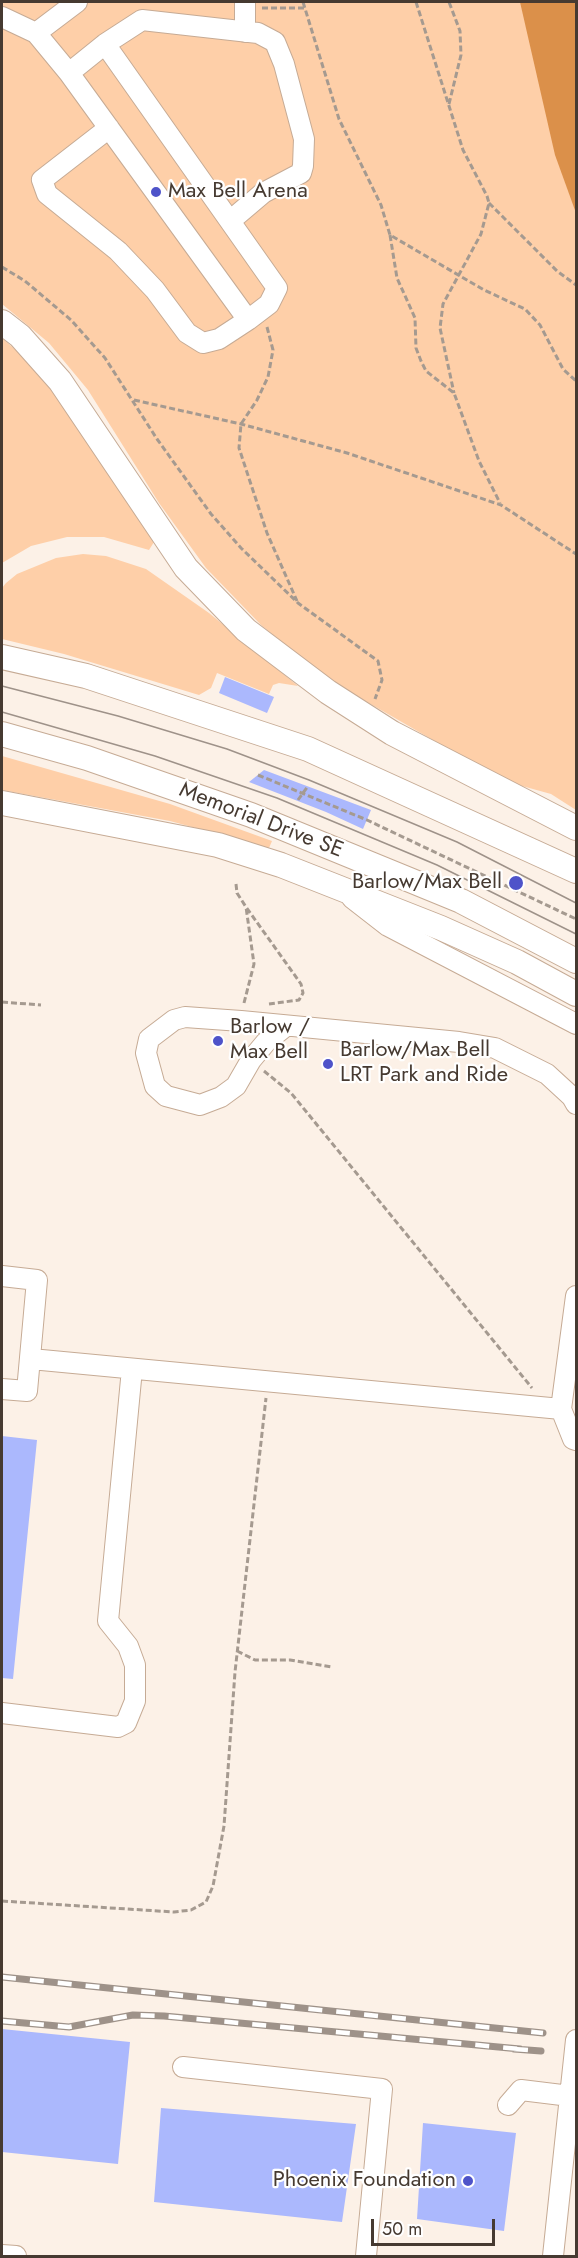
<!DOCTYPE html>
<html>
<head>
<meta charset="utf-8">
<style>
	body { margin:0 }
	#map { position:relative; width:578px; height:2258px; overflow:hidden; background:#fcf1e7; font-family:Jost,sans-serif }
	canvas { display:block }
	.frame { position:absolute; inset:0; border:3px solid #463a31; pointer-events:none }
	.scale { position:absolute; left:371px; top:2219px; width:124px; height:27px; box-sizing:border-box; border:3px solid #463a31; border-top:0; padding-left:8px; font-size:18px; line-height:21px; white-space:nowrap; color:#463a31; -webkit-text-stroke:4px #fff; paint-order:stroke }
</style>
</head>
<body>
<div id="map">
<canvas width="578" height="2258"></canvas>
<div class="frame"></div>
<div class="scale">50 m</div>
</div>
<script>
const g = document.querySelector('canvas').getContext('2d');
g.lineJoin = 'round';
function fillPath(path, color) { g.fillStyle = color; g.fill(path, 'evenodd'); }
const toPath = rows => new Path2D(rows.map(r => 'M' + r).join(''));
function strokePath(path, color, width, dash) { g.strokeStyle = color; g.lineWidth = width; g.lineCap = dash ? 'butt' : 'round'; g.setLineDash(dash || []); g.stroke(path); }
function write(font, color, halo, rows, align = 'center') {
  g.font = font + ' Jost,sans-serif'; g.lineWidth = 4.5; g.setLineDash([]); g.textBaseline = 'middle'; g.strokeStyle = halo; g.fillStyle = color; for (const [text, x, y, turn = 0] of rows) {
    g.save(); g.translate(x, y); g.rotate((+turn || 0) * Math.PI / 180); g.textAlign = isNaN(turn) ? turn : align; if (halo) g.strokeText(text, 0, 0); g.fillText(text, 0, 0); g.restore();
  }
}
fillPath(toPath([
	[2,2,576,2,576,810,551,794,504,781,348,691,305,661,261,625,206,568,159,503,88,390,49,343,2,304],
	[2,338,42,373,154,542,149,550,104,537,67,537,31,546,2,563],
	[83,554,106,556,146,569,209,613,298,686,279,683,273,685,269,694,217,673,211,688,199,695,64,654,2,639,2,588,6,583,17,574,56,558],
	[2,756,170,804,272,841,269,848,170,821,2,790]
]), '#fecfa8');
fillPath(toPath([
	[520,2,576,2,576,213,555,155]
]), '#db904a');
fillPath(toPath([
	[225,677,274,697,267,713,219,693],
	[264,770,371,810,363,829,326,812,249,782],
	[2,1436,37,1440,13,1679,2,1678],
	[2,2029,130,2042,118,2164,2,2152],
	[161,2108,356,2124,342,2222,154,2202],
	[423,2123,516,2133,504,2231,417,2219]
]), '#abb8fd');
const minor = toPath([
	[245,2,245,32],
	[2,17,36,33,69,73,248,320,269,304,277,288,105,44,69,73],
	[36,33,77,2],
	[105,44,142,20,258,33,275,42,284,64,304,139,303,166,301,173,263,193,230,221],
	[109,128,42,180,47,194,118,251,155,290,187,333,203,343,219,339,248,320],
	[352,898,388,926,576,1024],
	[286,1026,266,1042,251,1060,236,1086,221,1097,200,1105,166,1096,155,1086,146,1053,149,1039,174,1020,185,1017,241,1021,459,1042,495,1048,547,1074,572,1097,576,1104],
	[2,1276,37,1280,27,1391,2,1389],
	[576,1296,561,1409,573,1439,576,1440],
	[31,1359,561,1409],
	[2,1713,118,1727,126,1723,135,1701,135,1665,128,1646,108,1621,132,1369],
	[183,2067,382,2089,366,2256],
	[508,2105,521,2090,570,2096],
	[2,2255,16,2256],
	[553,2256,576,2040]
]);
const major = toPath([
	[2,322,20,336,60,381,186,568,246,630,328,692,392,733,576,828],
	[2,657,86,676,308,749,576,871],
	[2,734,87,758,251,815,461,901,576,961],
	[2,803,218,845,281,865,441,928,517,962,576,994]
]);
strokePath(minor, '#c6ab95', 22);
strokePath(major, '#c6ab95', 26);
strokePath(toPath([
	[303,2,339,119,381,205,390,235,484,290,525,309,540,325,563,369,576,381],
	[416,2,463,150,487,196,489,203,481,234,443,304,440,328,454,393],
	[262,8,305,8],
	[449,104,461,55,460,31,449,2],
	[489,203,557,271,576,285],
	[390,235,397,278,415,318,416,348,421,361,426,371,454,393,479,461,500,503],
	[2,267,25,281,71,320,105,358,157,439,211,514,241,548,298,603,378,661,382,680,375,699],
	[267,327,273,350,268,377,257,400,241,424,239,448,267,533,297,601],
	[134,400,241,424,347,453,501,505,576,554],
	[258,775,367,820,576,919],
	[298,800,308,786],
	[236,884,237,893,246,907,301,984,303,993,299,1000,269,1004],
	[2,1002,41,1005],
	[244,1003,254,964,246,907],
	[264,1071,291,1093,532,1388],
	[237,1651,255,1660,290,1660,332,1667],
	[2,1901,174,1912,191,1910,206,1902,213,1886,224,1826,235,1672,266,1398]
]), '#a59a90', 3, [6, 3]);
strokePath(minor, '#fff', 20);
strokePath(major, '#fff', 24);
strokePath(toPath([
	[2,686,118,716,227,749,309,780,457,842,576,903],
	[2,712,155,756,277,798,437,865,576,934]
]), '#9e9289', 1.5);
const rail = toPath([
	[2,1977,543,2033],
	[2,2021,69,2027,133,2015,164,2016,520,2049],
	[514,2049,541,2051]
]);
strokePath(rail, '#9e9289', 7);
strokePath(rail, '#fff', 4.5, [14]);
for (const [x, y, r, color] of [
	[156,192,6,"#4e53c9"],
	[516,883,8,"#4e53c9"],
	[218,1041,6,"#4e53c9"],
	[328,1064,6,"#4e53c9"],
	[468,2181,6,"#4e53c9"]
]) { const dot = new Path2D(); dot.arc(x, y, r, 0, 2 * Math.PI); g.fillStyle = color; g.fill(dot); strokePath(dot, '#fff', 2); }
write('22px', '#463a31', '#fff', [
	["Max Bell Arena",168,192],
	["Barlow/Max Bell",502,883,"right"],
	["Barlow /",230,1028],
	["Max Bell",230,1053],
	["Barlow/Max Bell",340,1051],
	["LRT Park and Ride",340,1076],
	["Phoenix Foundation",456,2181,"right"]
], 'left');
write('22px', '#463a31', '#fff', [
	["Memorial Drive SE",261,821,21]
]);
</script>
</body>
</html>
